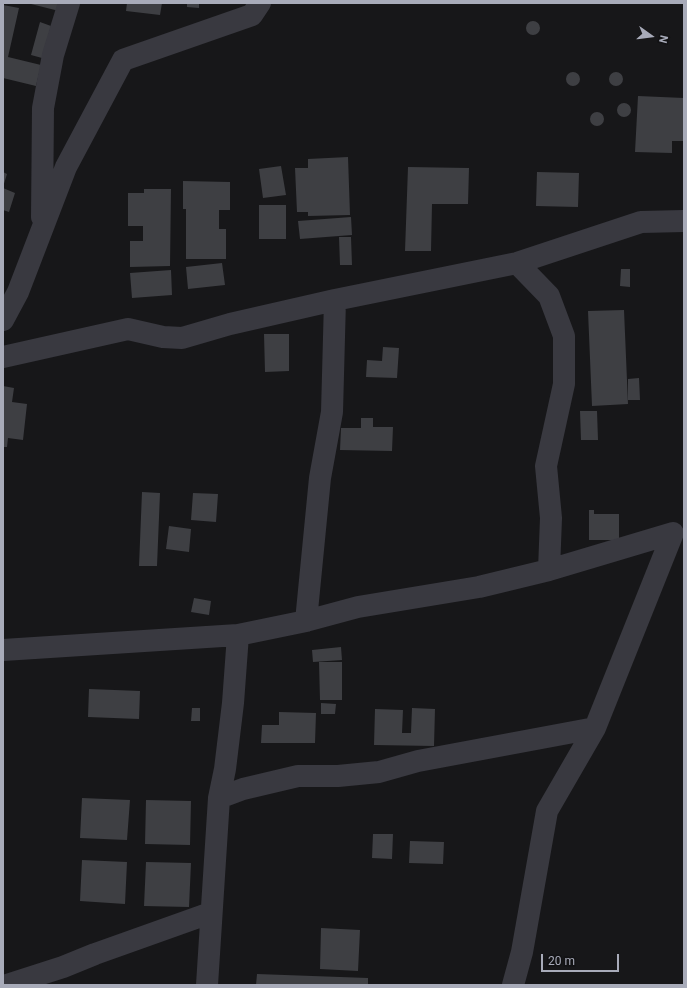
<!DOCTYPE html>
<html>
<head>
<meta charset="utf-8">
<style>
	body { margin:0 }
	#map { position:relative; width:687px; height:988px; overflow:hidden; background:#171719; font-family:Roboto,sans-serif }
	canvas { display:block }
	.frame { position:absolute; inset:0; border:4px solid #a8abb9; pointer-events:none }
	.north { position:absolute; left:631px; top:16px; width:40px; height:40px; -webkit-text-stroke:3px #121214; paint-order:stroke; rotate:104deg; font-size:11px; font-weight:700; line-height:16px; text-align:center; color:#a8abb9 }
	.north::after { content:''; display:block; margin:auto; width:14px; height:18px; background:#a8abb9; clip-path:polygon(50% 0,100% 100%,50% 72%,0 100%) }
	.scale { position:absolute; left:541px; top:954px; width:78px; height:18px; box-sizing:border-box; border:2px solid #a8abb9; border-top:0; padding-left:5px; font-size:12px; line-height:14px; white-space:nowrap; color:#a8abb9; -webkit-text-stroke:3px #121214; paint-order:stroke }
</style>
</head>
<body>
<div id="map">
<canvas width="687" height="988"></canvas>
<div class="frame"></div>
<div class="north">N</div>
<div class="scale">20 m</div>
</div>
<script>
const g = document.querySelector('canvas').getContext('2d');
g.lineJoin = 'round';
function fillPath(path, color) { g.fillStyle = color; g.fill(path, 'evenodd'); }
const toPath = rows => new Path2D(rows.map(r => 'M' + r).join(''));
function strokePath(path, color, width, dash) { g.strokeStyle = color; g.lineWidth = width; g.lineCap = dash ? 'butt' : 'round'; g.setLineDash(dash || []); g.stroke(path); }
fillPath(toPath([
	[27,3,61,3,59,11],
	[127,3,162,3,160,15,126,11],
	[187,3,199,3,199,8,187,7],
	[3,5,19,8,8,57,41,65,36,86,3,78],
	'526 28a7 7 0 1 1 14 0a7 7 0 1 1-14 0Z',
	[40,22,51,26,42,58,31,55],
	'566 79a7 7 0 1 1 14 0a7 7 0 1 1-14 0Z',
	'609 79a7 7 0 1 1 14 0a7 7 0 1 1-14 0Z',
	[638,96,684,98,684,141,672,141,672,153,635,152],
	'617 110a7 7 0 1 1 14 0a7 7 0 1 1-14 0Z',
	'590 119a7 7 0 1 1 14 0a7 7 0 1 1-14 0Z',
	[348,157,350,215,308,216,308,212,297,212,295,168,308,168,308,159],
	[281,166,286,195,263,198,259,169],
	[408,167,469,168,468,204,432,204,431,251,405,251],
	[3,172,7,174,3,187],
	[537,172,579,173,578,207,536,206],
	[183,181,230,182,230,210,219,210,219,229,226,229,226,259,186,259,186,209,183,209],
	[3,188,15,193,9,212,3,210],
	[144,189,171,189,170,266,130,267,130,241,143,241,143,226,128,226,128,193,144,193],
	[259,205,286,205,286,239,259,239],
	[351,217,352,235,300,239,298,221],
	[339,237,351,237,352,265,340,265],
	[222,263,225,285,188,289,186,267],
	[621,269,630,269,630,287,620,286],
	[171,270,172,295,132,298,130,273],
	[624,310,628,404,592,406,588,311],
	[264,334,289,334,289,371,265,372],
	[383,347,399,348,397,378,366,377,367,360,382,361],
	[639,378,640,400,628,400,628,379],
	[3,386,14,388,12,402,27,404,23,440,8,438,7,447,3,447],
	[580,411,597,411,598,440,581,440],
	[361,418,373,418,373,427,393,427,392,451,340,450,341,428,361,428],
	[142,492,160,493,157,566,139,566],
	[193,493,218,494,216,522,191,520],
	[589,510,594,510,594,514,619,514,619,540,589,540],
	[169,526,191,529,189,552,166,549],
	[194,598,211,601,209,615,191,612],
	[341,647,342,660,313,662,312,650],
	[319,662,342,662,342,700,320,700],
	[89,689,140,691,139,719,88,717],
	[321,703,336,704,335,714,321,714],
	[192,708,200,708,200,721,191,721],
	[412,708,435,709,434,746,374,745,375,709,403,710,402,733,411,733],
	[279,712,316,713,315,743,261,743,262,725,279,725],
	[82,798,130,800,127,840,80,838],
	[146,800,191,801,190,845,145,844],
	[373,834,393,834,392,859,372,858],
	[410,841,444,842,443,864,409,863],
	[82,860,127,862,125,904,80,901],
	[146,862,191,863,189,907,144,906],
	[321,928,360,930,358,971,320,969],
	[257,974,368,978,368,985,256,985]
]), '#3e3f43');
strokePath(toPath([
	[42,217,43,108,53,55,69,3],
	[3,320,18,292,66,167,123,60,252,15,260,3],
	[3,357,128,329,163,337,182,338,230,324,335,300,517,263,641,222,684,221],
	[306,621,320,478,332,412,335,300],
	[3,650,238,635,306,621,358,607,479,587,549,570],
	[219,798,243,789,298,776,338,776,379,772,418,761,595,728],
	[7,985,63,967,95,954,210,913],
	[207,985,219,798,225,769,233,703,238,635],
	[513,985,522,952,547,811,595,728,673,533,549,570,551,518,546,466,564,384,564,336,549,296,517,263]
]), '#393940', 22);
</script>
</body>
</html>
